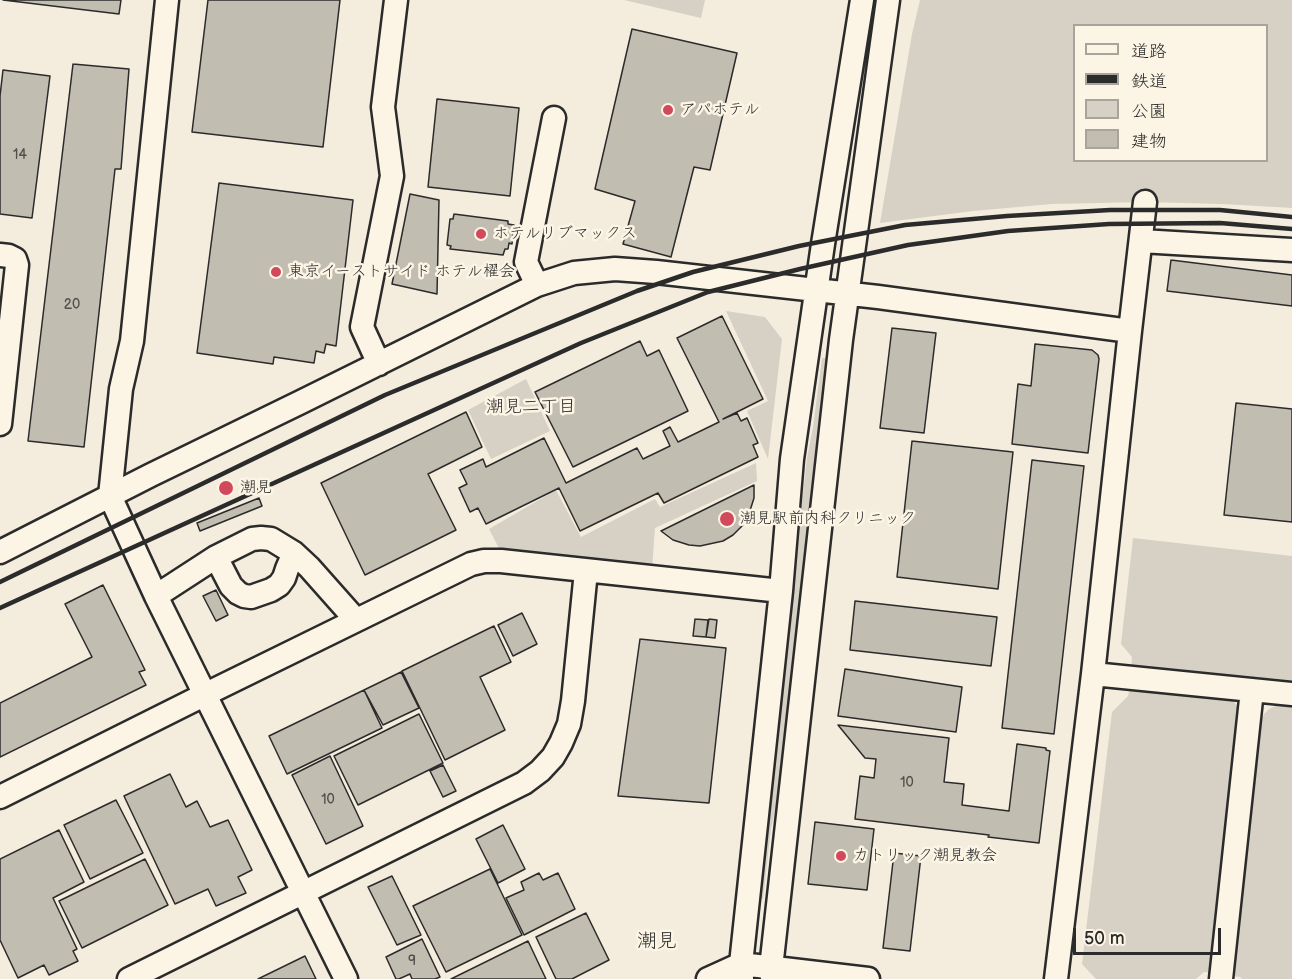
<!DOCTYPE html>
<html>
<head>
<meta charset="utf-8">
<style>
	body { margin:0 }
	#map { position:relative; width:1292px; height:979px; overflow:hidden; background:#f4edde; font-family:"Balsamiq Sans","Klee One",sans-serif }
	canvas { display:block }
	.legend { position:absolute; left:1073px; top:24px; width:195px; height:138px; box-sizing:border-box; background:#fcf5e5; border:2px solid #a8a49b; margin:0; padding:8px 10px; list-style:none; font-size:18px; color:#2b2b2b }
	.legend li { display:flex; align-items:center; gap:12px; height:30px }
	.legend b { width:30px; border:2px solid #a8a49b }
	.scale { position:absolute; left:1073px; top:928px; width:148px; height:27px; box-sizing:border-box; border:3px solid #2b2b2b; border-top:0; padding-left:8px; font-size:18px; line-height:21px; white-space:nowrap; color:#2b2b2b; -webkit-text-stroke:4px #fcf5e5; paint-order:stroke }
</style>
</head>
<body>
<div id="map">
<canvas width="1292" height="979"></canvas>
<ul class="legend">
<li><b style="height:8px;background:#fcf5e5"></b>道路</li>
<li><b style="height:8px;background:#2b2b2b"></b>鉄道</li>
<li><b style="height:16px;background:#d6d1c4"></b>公園</li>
<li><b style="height:16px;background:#c2bdb1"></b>建物</li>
</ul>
<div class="scale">50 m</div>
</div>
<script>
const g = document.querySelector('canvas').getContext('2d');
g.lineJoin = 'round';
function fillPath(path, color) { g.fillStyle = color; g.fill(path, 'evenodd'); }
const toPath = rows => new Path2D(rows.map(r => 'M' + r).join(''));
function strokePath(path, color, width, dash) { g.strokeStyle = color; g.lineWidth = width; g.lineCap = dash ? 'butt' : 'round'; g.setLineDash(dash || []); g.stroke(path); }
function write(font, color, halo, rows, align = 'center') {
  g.font = font + ' "Balsamiq Sans","Klee One",sans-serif'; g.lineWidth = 5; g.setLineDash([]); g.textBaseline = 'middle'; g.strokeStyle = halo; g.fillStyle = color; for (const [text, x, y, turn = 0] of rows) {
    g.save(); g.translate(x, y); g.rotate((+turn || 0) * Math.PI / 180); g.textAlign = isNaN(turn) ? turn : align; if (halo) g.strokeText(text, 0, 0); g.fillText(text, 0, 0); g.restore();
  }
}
fillPath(toPath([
	[624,0,705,0,701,18],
	[920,0,1292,0,1292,208,1222,204,1145,202,1052,204,973,211,880,223,912,34],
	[1074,26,1266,26,1266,160,1074,160],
	[726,311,765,317,782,339,768,459,747,411,768,401],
	[822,358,826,358,777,802,771,829,763,899,757,898,807,458,813,427],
	[526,379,550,431,491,459,468,410],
	[756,463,757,481,655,528,652,570,503,556,489,529,556,490,581,537,655,499,660,507],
	[1133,538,1292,556,1292,686,1131,671,1132,657,1121,644],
	[1130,688,1231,698,1241,711,1212,973,1204,972,1196,979,1096,979,1082,964,1112,712,1128,696],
	[1284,702,1292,703,1292,979,1242,979,1240,977,1232,976,1261,722,1264,714,1269,709]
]), '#d6d1c4');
const building = toPath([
	[3,0,121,0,119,14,3,0],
	[208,0,340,0,323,147,192,132,208,0],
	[632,29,737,53,710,170,694,167,671,257,623,244,635,201,595,189,632,29],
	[73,64,129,69,121,169,115,169,84,447,28,441,73,64],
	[3,70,50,76,32,218,0,214,0,96,3,70],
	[437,99,519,108,510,196,428,187,437,99],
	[219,183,353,200,336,346,326,344,324,353,316,351,314,363,274,357,273,364,197,353,219,183],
	[410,194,439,200,437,294,392,284,410,194],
	[454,214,508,221,508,224,514,225,512,244,509,243,508,249,505,249,503,255,450,249,451,246,447,245,450,219,453,219,454,214],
	[1171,260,1292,275,1292,306,1167,291,1171,260],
	[722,316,763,399,723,419,737,413,741,421,747,418,758,443,753,445,758,457,664,503,658,493,580,531,559,488,486,524,478,508,470,512,459,488,467,484,460,470,483,459,486,467,544,438,566,483,637,448,643,459,670,446,663,431,670,427,678,442,719,422,677,338,722,316],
	[892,328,936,333,924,433,880,428,892,328],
	[640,341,647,356,659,350,688,411,573,467,535,392,640,341],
	[1035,344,1092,350,1098,355,1099,359,1088,453,1012,444,1018,384,1031,386,1035,344],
	[1236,403,1292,409,1292,522,1224,515,1236,403],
	[466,412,482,447,428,474,456,530,365,575,321,483,466,412],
	[912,441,1013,452,998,589,897,577,912,441],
	[1032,460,1084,466,1054,734,1002,728,1032,460],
	[754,485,754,498,748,517,742,526,733,535,723,541,700,546,689,545,673,540,661,531,754,485],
	[259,498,262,506,200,531,197,523,259,498],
	[103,585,145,670,139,672,146,685,0,757,0,703,92,657,65,604,103,585],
	[216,590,228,615,216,621,203,596,216,590],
	[855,601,997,617,991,666,850,650,855,601],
	[522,613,537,644,513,656,498,625,522,613],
	[695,619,708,620,706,637,693,636,695,619],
	[709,619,717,620,715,638,706,637,709,619],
	[494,626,511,662,480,677,505,730,445,760,402,671,494,626],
	[640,639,726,648,709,803,618,796,640,639],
	[845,669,962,687,956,732,838,716,845,669],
	[401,672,419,708,383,725,364,690,401,672],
	[364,690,382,728,287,774,269,736,364,690],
	[419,714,443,763,358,805,334,756,419,714],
	[838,725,949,738,944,782,964,784,962,805,1009,811,1017,744,1046,748,1046,750,1050,751,1039,843,988,837,989,835,855,819,860,776,874,778,876,759,865,758,838,725],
	[330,756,363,826,326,844,292,775,330,756],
	[443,765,456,791,443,797,430,771,443,765],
	[170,774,186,807,197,801,210,827,228,820,252,870,238,877,246,893,216,906,208,889,175,904,124,796,170,774],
	[116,800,143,853,90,879,64,825,116,800],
	[815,822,874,829,867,890,808,884,815,822],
	[503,825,525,869,498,883,476,839,503,825],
	[59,830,84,882,53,898,77,949,73,951,78,961,49,975,44,965,18,978,0,940,0,859,59,830],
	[894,853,921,856,910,951,883,948,894,853],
	[145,859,168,905,82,948,59,901,145,859],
	[490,869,522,935,446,972,413,906,490,869],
	[539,873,543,880,558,873,575,909,524,935,506,898,524,890,521,882,539,873],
	[392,876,421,935,397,945,368,887,392,876],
	[586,913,609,960,572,979,556,979,536,937,586,913],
	[422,939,440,977,435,979,412,979,410,974,399,979,396,979,386,957,422,939],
	[528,941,546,979,451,979,528,941],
	[305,956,316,979,258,979,305,956]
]);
fillPath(building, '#c2bdb1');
strokePath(building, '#2b2b2b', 1.5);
const minor = toPath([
	[167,0,132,341,121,389,110,496,156,596,346,979],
	[1141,241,1292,250],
	[0,255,9,256,15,259,17,265,0,424],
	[537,285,526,262,554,118],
	[1130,331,1145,202],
	[379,364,362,327,392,176,383,107,396,0],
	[0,552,151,475,301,402,537,285,574,273,615,269,656,272,878,297,1130,331,1093,674,1056,979],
	[216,557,231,586,238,593,244,596,251,597,271,590,279,585,284,578,287,569,294,553],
	[156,596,216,557,252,539,261,538,271,539,294,553,309,567,356,620],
	[1093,674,1292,694],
	[0,797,206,694,471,564,484,561,501,561,781,591],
	[129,979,524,783,540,771,553,757,561,743,569,724,573,701,586,571],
	[708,979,741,964,868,979],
	[742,979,741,964,781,591,792,459,823,244,862,0],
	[772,979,771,968,841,340,888,0],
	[1221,979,1252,690]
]);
strokePath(minor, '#2b2b2b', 27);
strokePath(minor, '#fcf5e5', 22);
strokePath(toPath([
	[0,582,385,395,637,291,693,272,799,246,905,225,1007,216,1110,210,1220,210,1292,217],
	[0,608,581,343,708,292,800,269,908,245,1008,231,1109,224,1220,223,1292,229]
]), '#2b2b2b', 4.5);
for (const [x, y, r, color] of [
	[668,110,6,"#d1495b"],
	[481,234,6,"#d1495b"],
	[276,272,6,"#d1495b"],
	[226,488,8,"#d1495b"],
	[727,519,8,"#d1495b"],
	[841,856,6,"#d1495b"]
]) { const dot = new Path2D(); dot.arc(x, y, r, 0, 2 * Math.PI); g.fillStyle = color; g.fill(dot); strokePath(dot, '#fcf5e5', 2); }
write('14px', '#51504c', null, [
	["14",20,155],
	["20",72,305],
	["10",907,783],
	["10",328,800],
	["9",412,961]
]);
write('16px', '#2b2b2b', '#fcf5e5', [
	["アパホテル",680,110],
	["ホテルリブマックス",493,234],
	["東京イーストサイド ホテル櫂会",288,272],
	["潮見",240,488],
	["潮見駅前内科クリニック",740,519],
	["カトリック潮見教会",853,856]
], 'left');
write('18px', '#2b2b2b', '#fcf5e5', [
	["潮見二丁目",531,407]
]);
write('20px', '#2b2b2b', '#fcf5e5', [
	["潮見",657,942]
]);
</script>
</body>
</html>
